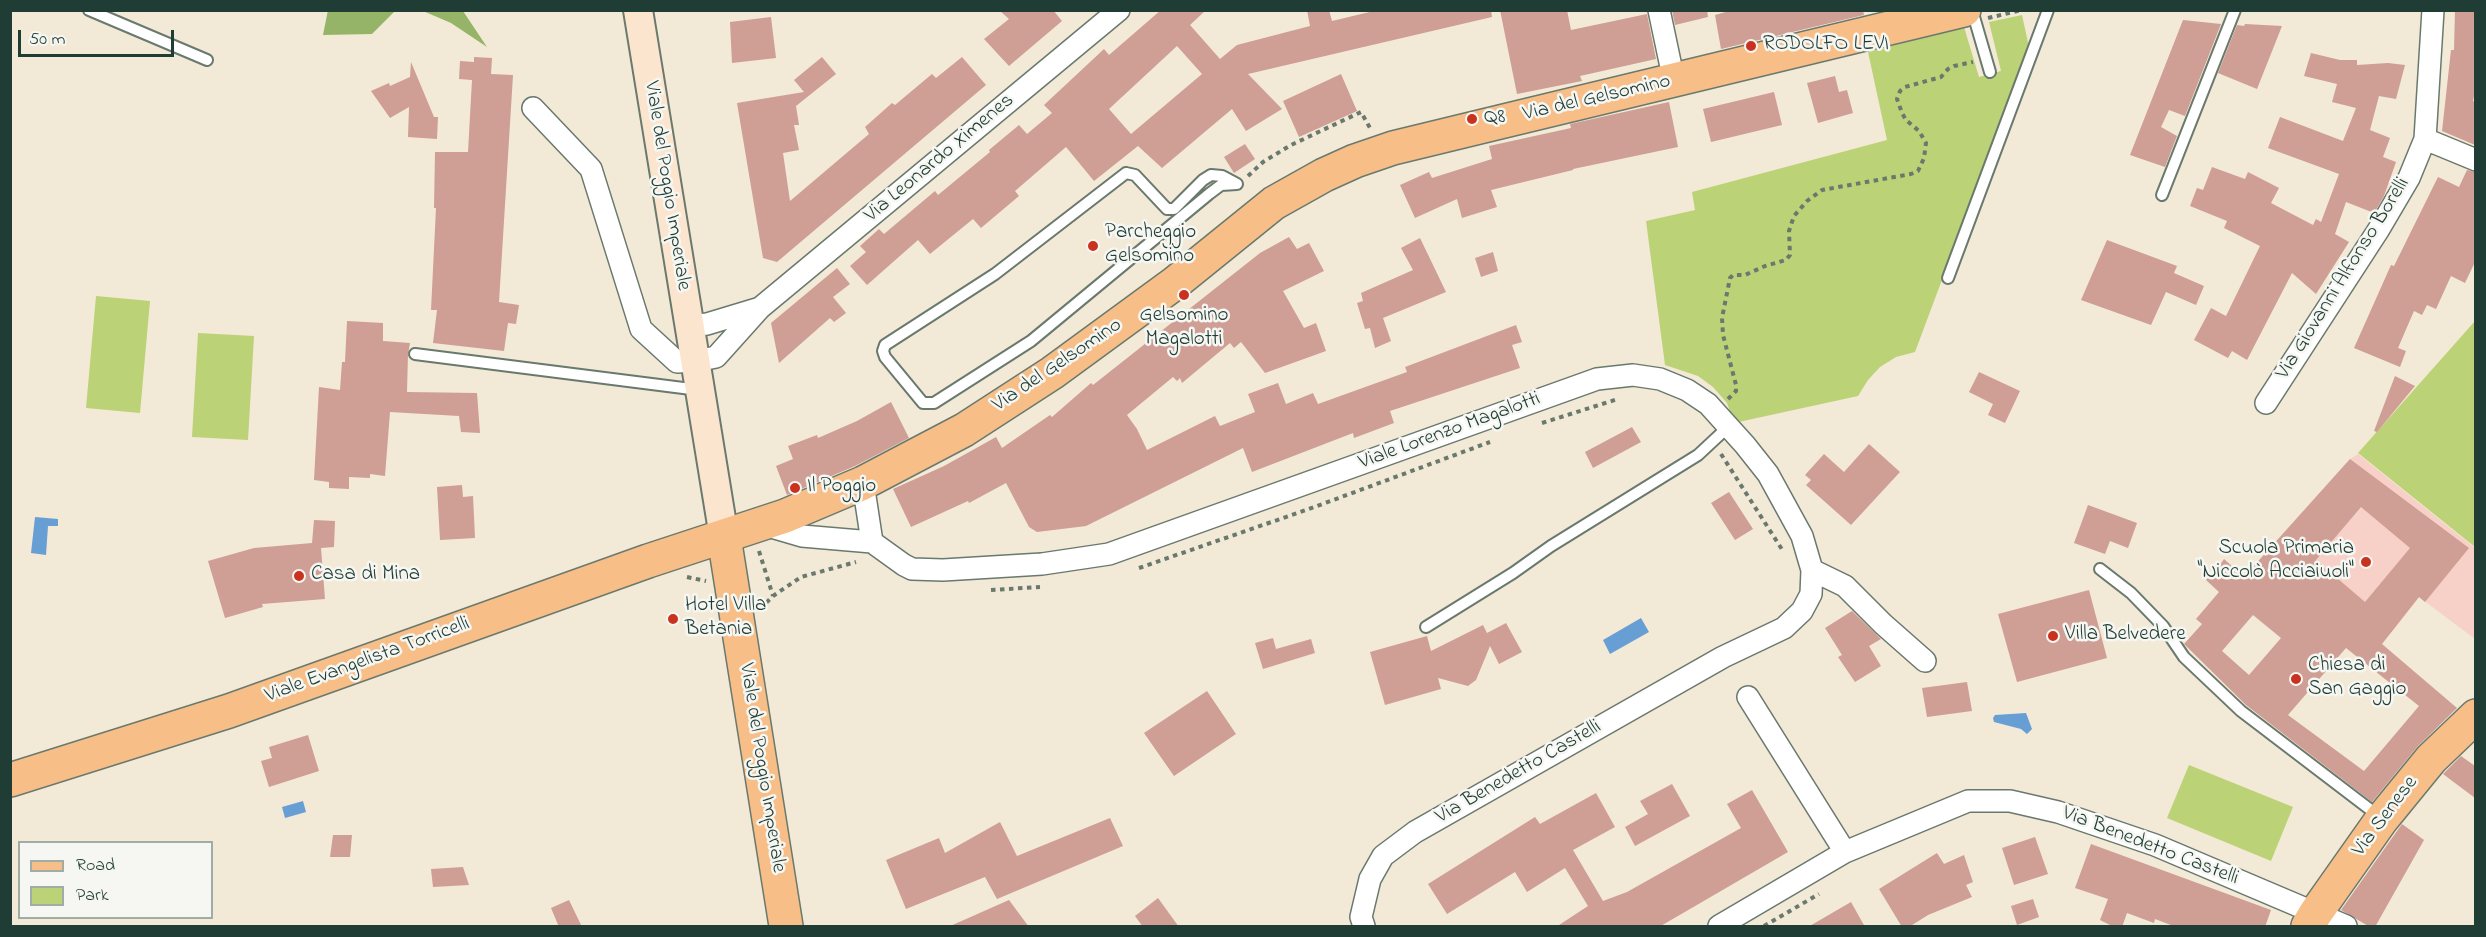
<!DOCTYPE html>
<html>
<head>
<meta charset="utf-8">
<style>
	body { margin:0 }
	#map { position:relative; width:2486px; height:937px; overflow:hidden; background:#f3e9d7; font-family:"Indie Flower",sans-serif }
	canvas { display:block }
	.frame { position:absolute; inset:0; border:12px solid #1f3d34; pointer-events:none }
	.legend { position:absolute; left:18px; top:841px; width:195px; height:78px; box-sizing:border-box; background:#f6f6f2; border:2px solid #a0aca6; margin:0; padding:8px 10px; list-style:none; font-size:18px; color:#1f3d34 }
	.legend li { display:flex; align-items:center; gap:12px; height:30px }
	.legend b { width:30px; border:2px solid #a0aca6 }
	.scale { position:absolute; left:18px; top:30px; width:156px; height:27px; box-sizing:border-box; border:3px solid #1f3d34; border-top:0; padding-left:8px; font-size:18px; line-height:21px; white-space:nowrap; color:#1f3d34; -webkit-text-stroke:4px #f6f6f2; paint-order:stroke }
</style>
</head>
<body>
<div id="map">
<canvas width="2486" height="937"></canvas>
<div class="frame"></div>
<ul class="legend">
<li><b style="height:8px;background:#f7be87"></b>Road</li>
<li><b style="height:16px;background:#bcd276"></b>Park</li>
</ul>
<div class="scale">50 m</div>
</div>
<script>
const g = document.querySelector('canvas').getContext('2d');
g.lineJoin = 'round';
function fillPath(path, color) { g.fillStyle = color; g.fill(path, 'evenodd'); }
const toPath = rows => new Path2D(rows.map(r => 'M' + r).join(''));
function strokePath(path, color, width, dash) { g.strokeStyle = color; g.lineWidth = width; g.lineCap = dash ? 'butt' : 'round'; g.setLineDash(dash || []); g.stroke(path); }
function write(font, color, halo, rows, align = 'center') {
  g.font = font + ' "Indie Flower",sans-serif'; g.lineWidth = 5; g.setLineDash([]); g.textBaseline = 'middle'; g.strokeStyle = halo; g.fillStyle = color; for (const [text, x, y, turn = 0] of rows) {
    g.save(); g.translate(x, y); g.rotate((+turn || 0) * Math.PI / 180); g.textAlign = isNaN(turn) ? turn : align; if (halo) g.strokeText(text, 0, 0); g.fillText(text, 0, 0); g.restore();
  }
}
fillPath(toPath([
	[2358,454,2475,548,2475,639,2419,597,2391,633,2371,617,2311,635,2244,577,2350,459]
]), '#f7d1c8');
fillPath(toPath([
	[2022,15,2029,47,1915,352,1896,357,1880,367,1868,380,1858,396,1734,423,1727,403,1713,387,1698,376,1665,365,1646,221,1695,210,1692,192,1887,140,1868,52,1964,27,1979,77,2001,71,1989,22],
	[96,296,150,301,140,413,86,408],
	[2475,321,2475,547,2358,453],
	[198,333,254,336,248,440,192,437],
	[2189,765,2293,807,2271,861,2167,818]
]), '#bcd276');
fillPath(toPath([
	[328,10,395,10,395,11,372,34,323,35],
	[423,11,463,11,487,47,451,23]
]), '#95b467');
fillPath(toPath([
	[35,517,58,519,58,526,48,526,46,555,31,553],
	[1641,618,1649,632,1610,654,1603,640],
	[2026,713,2032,729,2027,734,2021,729,1994,722,1993,718,1995,715],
	[303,801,306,812,285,818,282,807]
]), '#679fd5');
fillPath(toPath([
	[999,10,1053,10,1062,21,1009,66,984,39,1009,19],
	[1161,10,1206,10,1190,25,1220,59,1237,45,1310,26,1307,10,1329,10,1332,21,1378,10,1491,10,1492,17,1248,74,1282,109,1246,131,1232,109,1162,168,1138,146,1094,181,1066,147,1015,191,1019,196,981,228,973,219,930,254,918,240,867,285,850,266,866,252,860,246,879,229,884,234,935,191,938,195,990,152,989,150,1019,125,1027,134,1052,113,1044,105,1104,49,1109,55],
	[1177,46,1202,74,1131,134,1109,109],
	[1500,10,1567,10,1571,30,1647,14,1656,59,1580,76,1582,81,1517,94],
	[1672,10,1707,10,1708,17,1675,25],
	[1733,10,1863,10,1864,15,1721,49,1715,15],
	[2455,10,2475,10,2475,91,2473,101,2475,102,2475,145,2442,131,2451,50,2454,50],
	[771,17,776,58,732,63,730,22],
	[2183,20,2221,24,2185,116,2169,110,2161,127,2177,136,2165,167,2130,155],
	[2245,24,2282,26,2257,89,2218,73,2237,25,2244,26],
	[2311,53,2340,60,2357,60,2357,65,2388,63,2405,65,2396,99,2379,96,2370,130,2390,138,2383,157,2396,162,2384,196,2374,213,2346,202,2335,234,2349,242,2316,294,2292,273,2247,360,2232,351,2228,358,2194,340,2211,308,2226,316,2260,246,2224,228,2227,221,2190,206,2197,188,2203,190,2212,167,2245,179,2248,172,2279,188,2271,203,2313,225,2316,219,2321,222,2339,174,2268,148,2280,117,2343,141,2356,108,2332,102,2337,84,2304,76],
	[474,57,492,58,491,74,513,75,499,302,519,305,516,324,508,323,504,351,433,343,437,310,431,310,436,208,434,208,435,152,468,152,472,80,459,79,460,61,474,62],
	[822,57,836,74,796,106,799,125,794,125,799,150,783,153,790,201,869,134,865,127,892,103,895,105,932,74,936,78,962,57,986,85,777,262,763,258,737,103,804,92,794,80],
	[411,62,434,117,438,117,437,139,408,137,409,107,390,118,371,91,389,83,390,86,410,77],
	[1341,74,1357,111,1299,137,1283,101],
	[1835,76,1839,92,1847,90,1853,113,1818,123,1807,83],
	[1774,92,1782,125,1711,142,1703,109],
	[1669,102,1678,147,1573,169,1573,170,1491,190,1497,207,1462,218,1457,199,1415,218,1400,185,1429,172,1432,178,1492,159,1489,146,1571,128,1570,124],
	[1245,144,1255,159,1234,173,1224,157],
	[2467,170,2475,172,2475,262,2465,283,2451,276,2436,309,2427,305,2422,315,2414,311,2398,348,2406,351,2400,367,2354,348,2391,265,2394,266,2438,177,2459,187],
	[1289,237,1297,249,1309,243,1324,271,1283,291,1304,328,1316,323,1326,351,1265,373,1241,342,1234,348,1230,343,1182,383,1180,378,1177,381,1173,377,1127,415,1137,429,1147,450,1215,416,1220,426,1255,412,1248,394,1278,383,1286,404,1313,393,1318,404,1407,372,1405,367,1516,325,1522,342,1512,345,1520,368,1390,411,1394,423,1354,438,1353,433,1252,472,1243,448,1086,526,1037,532,1029,527,1006,483,969,503,968,501,911,527,893,489,944,466,996,437,1002,448,1050,415,1052,417,1091,383,1093,385,1260,253],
	[1420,238,1446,292,1383,318,1391,341,1375,348,1370,328,1365,329,1357,303,1363,301,1361,293,1413,270,1401,248],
	[2107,240,2177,266,2174,273,2204,286,2196,305,2166,292,2151,325,2081,300],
	[1493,252,1498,271,1481,277,1475,258],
	[837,268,850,284,833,297,846,313,834,322,830,318,779,363,771,323],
	[347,321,383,323,383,341,410,343,408,354,407,392,477,393,480,433,461,432,459,416,390,412,385,476,370,474,370,478,349,477,349,489,329,488,329,482,314,480,319,387,340,390,342,362,345,362],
	[1979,372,2020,391,2005,423,1988,415,1993,404,1969,392],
	[2395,376,2415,386,2377,432,2374,431],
	[891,402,909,438,855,466,787,495,776,466,793,459,788,446,817,435,818,438,857,421],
	[1632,427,1641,442,1593,468,1585,452],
	[1869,444,1900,472,1851,525,1806,485,1811,480,1805,475,1824,454,1844,472],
	[2350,459,2469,548,2425,602,2419,597,2382,644,2457,708,2417,747,2372,802,2246,705,2184,644,2202,624,2196,619,2219,592,2206,580,2222,562,2224,559,2244,577],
	[2361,507,2410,548,2365,602,2316,560],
	[2253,615,2281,638,2249,675,2222,651],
	[2346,648,2419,706,2364,771,2288,715],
	[462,485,463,497,473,496,475,538,440,540,437,487],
	[1729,492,1753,529,1735,540,1711,503],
	[2088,505,2137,523,2128,548,2110,541,2105,554,2074,543],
	[314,520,335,521,334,547,321,548,325,599,262,604,263,607,225,618,208,561,254,548,312,543],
	[2089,590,2107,658,2017,682,1998,614],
	[1852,611,1881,639,1869,646,1881,666,1855,682,1838,657,1842,655,1825,628],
	[1506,623,1522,652,1499,664,1490,646,1476,680,1468,686,1438,678,1441,689,1385,705,1370,652,1427,636,1431,651,1483,625,1487,633],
	[1273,638,1276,649,1311,639,1315,653,1263,669,1255,643],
	[1967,682,1972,711,1927,717,1922,688],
	[1207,691,1236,734,1174,776,1144,733],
	[308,735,319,771,269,787,261,761,272,758,269,747],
	[2461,756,2475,766,2475,798,2443,774],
	[1672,784,1690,816,1635,846,1625,827,1648,814,1640,801],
	[1752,790,1788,852,1659,927,1556,927,1588,906,1565,868,1527,892,1515,872,1447,914,1428,884,1535,817,1540,824,1596,793,1615,827,1573,850,1603,901,1627,892,1741,828,1727,804],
	[1110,818,1123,846,997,899,985,877,906,909,886,860,939,838,945,853,1000,822,1017,856],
	[2402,824,2424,840,2375,927,2370,927,2341,910],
	[333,835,352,835,350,857,330,857],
	[2035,837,2048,874,2014,885,2002,848],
	[2091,844,2271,910,2265,927,2176,927,2155,919,2154,923,2127,913,2122,927,2114,927,2100,920,2108,899,2075,888],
	[1937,853,1944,864,1964,855,1973,882,1966,885,1972,897,1928,915,1909,927,1902,927,1879,889],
	[463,867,469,885,433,887,431,869],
	[1158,898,1179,927,1143,927,1135,916],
	[2033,899,2039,917,2017,925,2011,906],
	[569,900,582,927,559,927,551,908],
	[1009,900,1029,927,948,927],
	[1851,902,1865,927,1808,927]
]), '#cf9e94');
const lane = toPath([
	[89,10,207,60],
	[1972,10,1990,72],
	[1126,173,1135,175,1167,209,1174,209,1203,180,1211,175,1222,176,1237,184,1221,185,1209,194,1031,341,934,403,923,403,885,357,883,351,885,345,995,274,1126,173],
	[2162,195,2235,10],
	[1948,278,2048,10],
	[415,354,699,390],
	[2100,569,2131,593,2163,626,2184,657,2241,711,2380,817],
	[1426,627,1513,573,1551,546,1698,455,1728,427]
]);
const street = toPath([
	[1659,10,1674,81],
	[533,108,591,169,641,329,677,362,696,361,716,357,760,308,1119,10],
	[2425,139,2476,160],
	[689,326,707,324,760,308],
	[2266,403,2379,229,2409,178,2425,139,2433,10],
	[863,483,872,542],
	[761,524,802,536,872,542,904,565,912,569,943,570,1042,564,1109,554,1597,379,1633,375,1660,379,1687,390,1708,404,1745,445,1768,474,1802,536,1812,570,1811,594,1802,611,1784,628,1723,657,1415,832,1383,856,1370,879,1361,917,1364,926],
	[1812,570,1845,586,1883,624,1925,661],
	[1748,697,1845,852],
	[1719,926,1845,852,1968,801,2010,801,2058,812,2155,845,2346,926]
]);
const secondary = toPath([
	[638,10,724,537]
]);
const primary = toPath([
	[724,537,786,926],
	[10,780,229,711,648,561,785,516,863,483,964,430,1052,373,1175,283,1274,203,1324,175,1355,161,1393,148,1500,122,1964,10],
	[2308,926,2315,914,2382,819,2431,759,2476,716]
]);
strokePath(lane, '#69796d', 14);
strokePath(street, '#69796d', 24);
strokePath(secondary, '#69796d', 32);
strokePath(primary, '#69796d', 36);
strokePath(toPath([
	[1988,18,2022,10],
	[1248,176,1263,162,1291,145,1361,112,1370,128],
	[1728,399,1736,391,1736,385,1723,335,1722,318,1730,278,1733,275,1745,275,1765,266,1786,260,1790,255,1789,231,1794,216,1807,201,1822,190,1911,174,1918,171,1924,158,1926,143,1919,131,1906,120,1902,113,1897,99,1900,91,1905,87,1941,77,1948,69,1954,66,1973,62],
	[1542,423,1618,399],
	[1721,454,1783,551],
	[759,551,773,596],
	[1139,568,1309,509,1490,442],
	[687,577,706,581],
	[991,590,1040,587],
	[763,611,766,603,773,596,801,577,856,562],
	[1764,926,1819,894]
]), '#69796d', 4, [4.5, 4.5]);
strokePath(lane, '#fff', 10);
strokePath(street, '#fff', 21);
strokePath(secondary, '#fce5cf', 28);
strokePath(primary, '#f7be87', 33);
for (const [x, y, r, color] of [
	[1751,46,6,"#c8321e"],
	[1472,119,6,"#c8321e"],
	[1093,246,6,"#c8321e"],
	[1184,295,6,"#c8321e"],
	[795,488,6,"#c8321e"],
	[2366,562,6,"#c8321e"],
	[299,576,6,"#c8321e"],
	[673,619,6,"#c8321e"],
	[2053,636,6,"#c8321e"],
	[2296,679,6,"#c8321e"]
]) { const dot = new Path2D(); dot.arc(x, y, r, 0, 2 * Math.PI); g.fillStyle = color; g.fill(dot); strokePath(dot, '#f6f6f2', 2); }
write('21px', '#1f3d34', '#f6f6f2', [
	["RODOLFO LEVI",1763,46],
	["Q8",1484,119],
	["Parcheggio",1105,234],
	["Gelsomino",1105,258],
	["Gelsomino",1184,317,"center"],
	["Magalotti",1184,341,"center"],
	["Il Poggio",807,488],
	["Scuola Primaria",2354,550,"right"],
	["\"Niccolò Acciaiuoli\"",2354,574,"right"],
	["Casa di Mina",311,576],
	["Hotel Villa",685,607],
	["Betania",685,631],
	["Villa Belvedere",2065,636],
	["Chiesa di",2308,667],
	["San Gaggio",2308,691]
], 'left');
write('21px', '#1f3d34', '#f6f6f2', [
	["Via del Gelsomino",1597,99,-13],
	["Via Leonardo Ximenes",940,159,-40],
	["Viale del Poggio Imperiale",666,186,81],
	["Via Giovanni Alfonso Borelli",2344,279,-58],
	["Via del Gelsomino",1058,366,-34],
	["Viale Lorenzo Magalotti",1450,432,-20],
	["Viale Evangelista Torricelli",368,661,-20],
	["Viale del Poggio Imperiale",761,768,81],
	["Via Benedetto Castelli",1519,773,-30],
	["Via Senese",2386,817,-53],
	["Via Benedetto Castelli",2150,847,21]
]);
</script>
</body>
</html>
